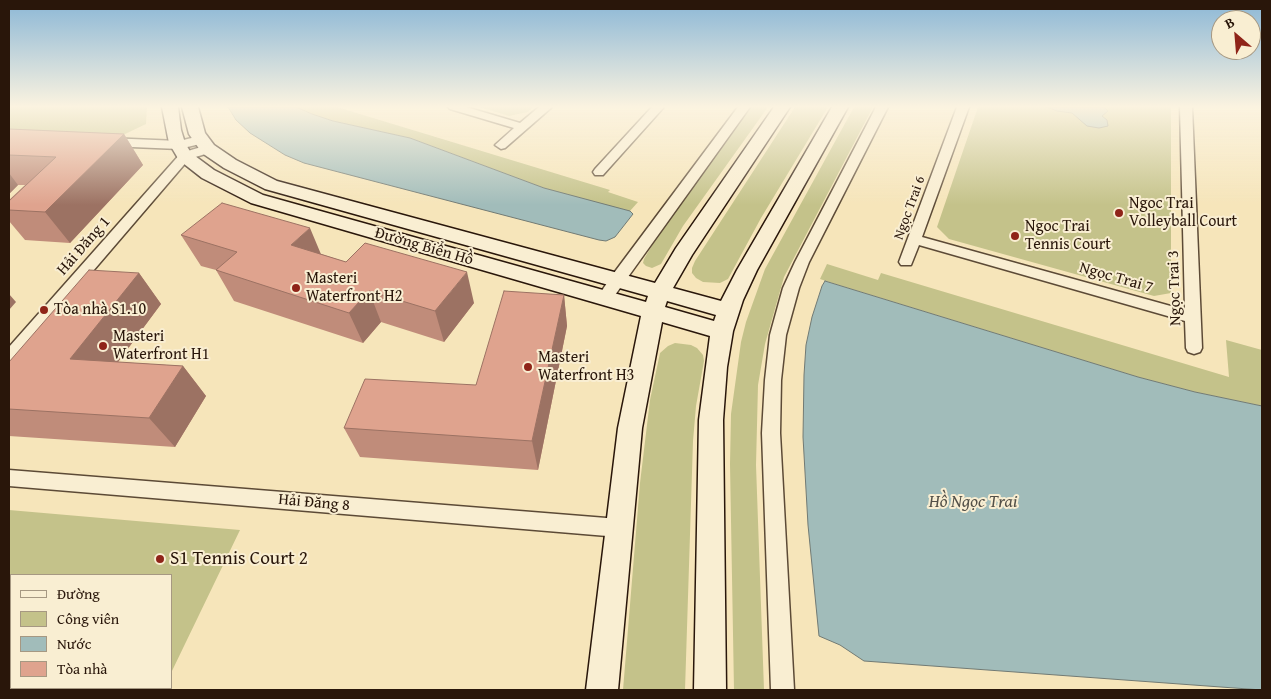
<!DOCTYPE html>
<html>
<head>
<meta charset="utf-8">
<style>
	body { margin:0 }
	#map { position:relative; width:1271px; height:699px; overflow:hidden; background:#f6e5ba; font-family:"Gentium Book Plus",serif }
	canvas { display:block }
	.frame { position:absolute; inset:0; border:10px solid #29160a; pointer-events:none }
	.legend { position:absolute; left:10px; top:574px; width:162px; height:115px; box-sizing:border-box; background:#f9eed2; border:1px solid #a69882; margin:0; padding:6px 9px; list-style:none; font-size:15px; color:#29160a }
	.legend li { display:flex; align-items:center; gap:10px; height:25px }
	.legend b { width:25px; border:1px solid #a69882 }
	.north { position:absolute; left:1211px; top:10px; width:50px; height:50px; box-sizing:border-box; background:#f9eed2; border:1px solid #a69882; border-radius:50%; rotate:333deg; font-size:14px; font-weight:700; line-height:20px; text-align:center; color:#29160a }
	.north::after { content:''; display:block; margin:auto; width:18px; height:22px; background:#8f2418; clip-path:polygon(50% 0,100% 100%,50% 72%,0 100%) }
</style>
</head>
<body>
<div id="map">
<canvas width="1271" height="699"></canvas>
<div class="frame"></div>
<ul class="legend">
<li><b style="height:6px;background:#f9eed2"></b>Đường</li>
<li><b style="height:14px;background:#c4c28a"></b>Công viên</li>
<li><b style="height:14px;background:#a1bcba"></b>Nước</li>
<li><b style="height:14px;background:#dfa38e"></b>Tòa nhà</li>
</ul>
<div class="north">B</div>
</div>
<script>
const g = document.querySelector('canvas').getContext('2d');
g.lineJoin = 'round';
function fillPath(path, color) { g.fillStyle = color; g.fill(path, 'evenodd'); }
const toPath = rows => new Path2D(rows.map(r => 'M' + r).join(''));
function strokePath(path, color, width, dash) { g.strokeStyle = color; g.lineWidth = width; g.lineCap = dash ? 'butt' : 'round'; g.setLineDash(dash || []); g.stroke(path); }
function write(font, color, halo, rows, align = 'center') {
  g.font = font + ' "Gentium Book Plus",serif'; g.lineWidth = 4; g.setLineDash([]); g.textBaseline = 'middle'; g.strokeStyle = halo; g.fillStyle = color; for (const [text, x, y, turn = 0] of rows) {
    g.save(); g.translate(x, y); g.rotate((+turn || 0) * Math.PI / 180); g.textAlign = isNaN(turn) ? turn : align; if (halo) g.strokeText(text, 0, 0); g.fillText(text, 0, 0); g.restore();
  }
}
fillPath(toPath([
	[9,107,147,107,146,124,123,135,9,130],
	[296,107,337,107,610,190,608,192,638,202,630,211,589,201,544,188,410,138,333,121,312,114],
	[480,107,533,107,528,112,509,116],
	[751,107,768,107,683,226,661,264,652,268,646,266,643,263,644,259,664,225],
	[795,107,828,107,761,218,728,279,720,283,703,282,696,278,692,273,692,268,695,261],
	[854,107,873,107,784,277,765,344,758,385,756,465,764,690,734,690,730,464,731,414,741,342,746,322,765,269],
	[978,107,1171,107,1171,293,1154,296,949,239,937,227],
	[827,264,878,280,881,273,1229,377,1226,340,1262,350,1262,406,1195,392,1138,377,832,283,820,279],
	[675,343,691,345,697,348,703,355,704,361,696,406,693,441,685,690,623,690,640,483,650,400,660,353,668,346],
	[9,510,240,530,171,673,171,575,11,575,11,688,164,688,163,690,9,690]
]), '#c4c28a');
const water = toPath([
	[228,107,296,107,312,114,333,121,410,138,544,188,630,211,633,214,615,237,606,241,599,240,304,163,285,155,250,133,236,120,228,107],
	[1047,107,1104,107,1108,111,1102,116,1107,120,1108,126,1099,128,1087,126,1072,113,1057,111,1047,107],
	[825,281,1138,377,1195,392,1262,406,1262,690,864,661,840,645,819,636,808,525,803,437,804,375,806,345,812,317,822,286,825,281]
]);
fillPath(water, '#a1bcba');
strokePath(water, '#717a74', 1);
const street = toPath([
	[448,107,466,107,520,123,539,107,552,107,505,148,501,149,495,145,514,128,450,109,448,107],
	[652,107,664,107,603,175,595,175,593,172,595,169,652,107],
	[738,107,750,107,610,302,605,303,600,302,597,298,611,277,738,107],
	[876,107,888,107,809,262,799,288,786,335,781,380,780,433,794,690,771,690,762,433,765,380,770,335,783,288,795,262,876,107],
	[957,107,969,107,922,237,1185,310,1180,107,1192,107,1202,348,1200,352,1194,354,1188,352,1186,348,1185,321,919,245,911,265,901,265,899,262,957,107],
	[200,136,206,140,204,143,179,149,108,146,102,142,108,138,179,141,200,136],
	[208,145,214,149,212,152,189,159,15,362,9,364,9,347,181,153,208,145],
	[9,470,619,519,626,522,629,528,626,534,619,537,9,486,9,470]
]);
const secondary = toPath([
	[162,107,178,107,181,130,185,143,191,153,214,170,263,195,646,302,648,296,265,189,224,168,202,153,189,134,182,107,198,107,205,133,214,145,236,160,277,181,655,283,676,248,774,107,790,107,692,255,673,288,721,301,737,270,832,107,848,107,757,270,743,300,733,331,727,367,723,420,726,690,694,690,699,420,710,336,662,322,642,428,618,690,586,690,618,428,641,316,251,203,202,178,179,160,169,143,162,107],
	[667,301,716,315,714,321,665,307,667,301]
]);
strokePath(street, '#5c4a36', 3);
strokePath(secondary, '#29160a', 3);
fillPath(street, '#f9eed2');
fillPath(secondary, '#f9eed2');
fillPath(toPath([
	[9,129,124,134,143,165,70,243,25,240,9,221,9,200,25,185,18,185,9,194],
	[181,235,321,254,474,303,444,342,381,322,363,343,234,301,216,270,201,266],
	[139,273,161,304,118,362,183,366,206,396,175,447,9,436,9,362],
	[564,295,567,326,538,470,360,457,344,428,476,385]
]), '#c08c7a');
fillPath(toPath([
	[124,134,143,165,70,243,45,212],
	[9,173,18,185,9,194],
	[310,228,323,259,291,245],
	[467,272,474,303,444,342,435,311],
	[139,273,161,304,98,389,70,359],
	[369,291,381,322,363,343,349,313],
	[9,294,16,302,9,310],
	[564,295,567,326,538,470,532,441],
	[183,366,206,396,175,447,149,418]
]), '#9c7263');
const building = toPath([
	[9,129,124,134,45,212,9,210,9,201,56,157,9,155,9,129],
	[222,203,310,228,291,245,346,262,365,243,467,272,435,311,369,291,349,313,216,270,237,252,181,235,222,203],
	[89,270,139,273,70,359,183,366,149,418,9,409,9,362,89,270],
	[504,291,564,295,532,441,344,428,365,379,476,385,504,291]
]);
fillPath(building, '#dfa38e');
strokePath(building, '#9c7263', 1);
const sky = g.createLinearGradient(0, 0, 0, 205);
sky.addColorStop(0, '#8bb7d6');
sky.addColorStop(0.52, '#fbf3e0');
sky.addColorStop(1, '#fbf3e000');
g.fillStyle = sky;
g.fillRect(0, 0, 1271, 205);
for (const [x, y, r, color] of [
	[1119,213,5,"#8f2418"],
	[1015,236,5,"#8f2418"],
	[296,288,5,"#8f2418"],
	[44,310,5,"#8f2418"],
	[103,346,5,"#8f2418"],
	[528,367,5,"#8f2418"],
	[160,559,5,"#8f2418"]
]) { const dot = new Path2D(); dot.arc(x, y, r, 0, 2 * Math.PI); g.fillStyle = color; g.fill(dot); strokePath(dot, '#f9eed2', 2); }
write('14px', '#29160a', '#f9eed2', [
	["Ngọc Trai 6",910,208,-70]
]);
write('16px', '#29160a', '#f9eed2', [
	["Ngoc Trai",1129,204],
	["Volleyball Court",1129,222],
	["Ngoc Trai",1025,227],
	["Tennis Court",1025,245],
	["Masteri",306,279],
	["Waterfront H2",306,297],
	["Tòa nhà S1.10",54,310],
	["Masteri",113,337],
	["Waterfront H1",113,355],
	["Masteri",538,358],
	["Waterfront H3",538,376]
], 'left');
write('16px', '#29160a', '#f9eed2', [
	["Hải Đăng 1",84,246,-49],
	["Đường Biển Hồ",424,247,16],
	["Ngọc Trai 7",1116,278,16],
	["Ngọc Trai 3",1175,288,-92],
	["Hải Đăng 8",314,503,5]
]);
write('italic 18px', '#535048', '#f9eed2', [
	["Hồ Ngọc Trai",973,502]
]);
write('19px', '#29160a', '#f9eed2', [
	["S1 Tennis Court 2",170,559]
], 'left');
</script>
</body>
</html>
